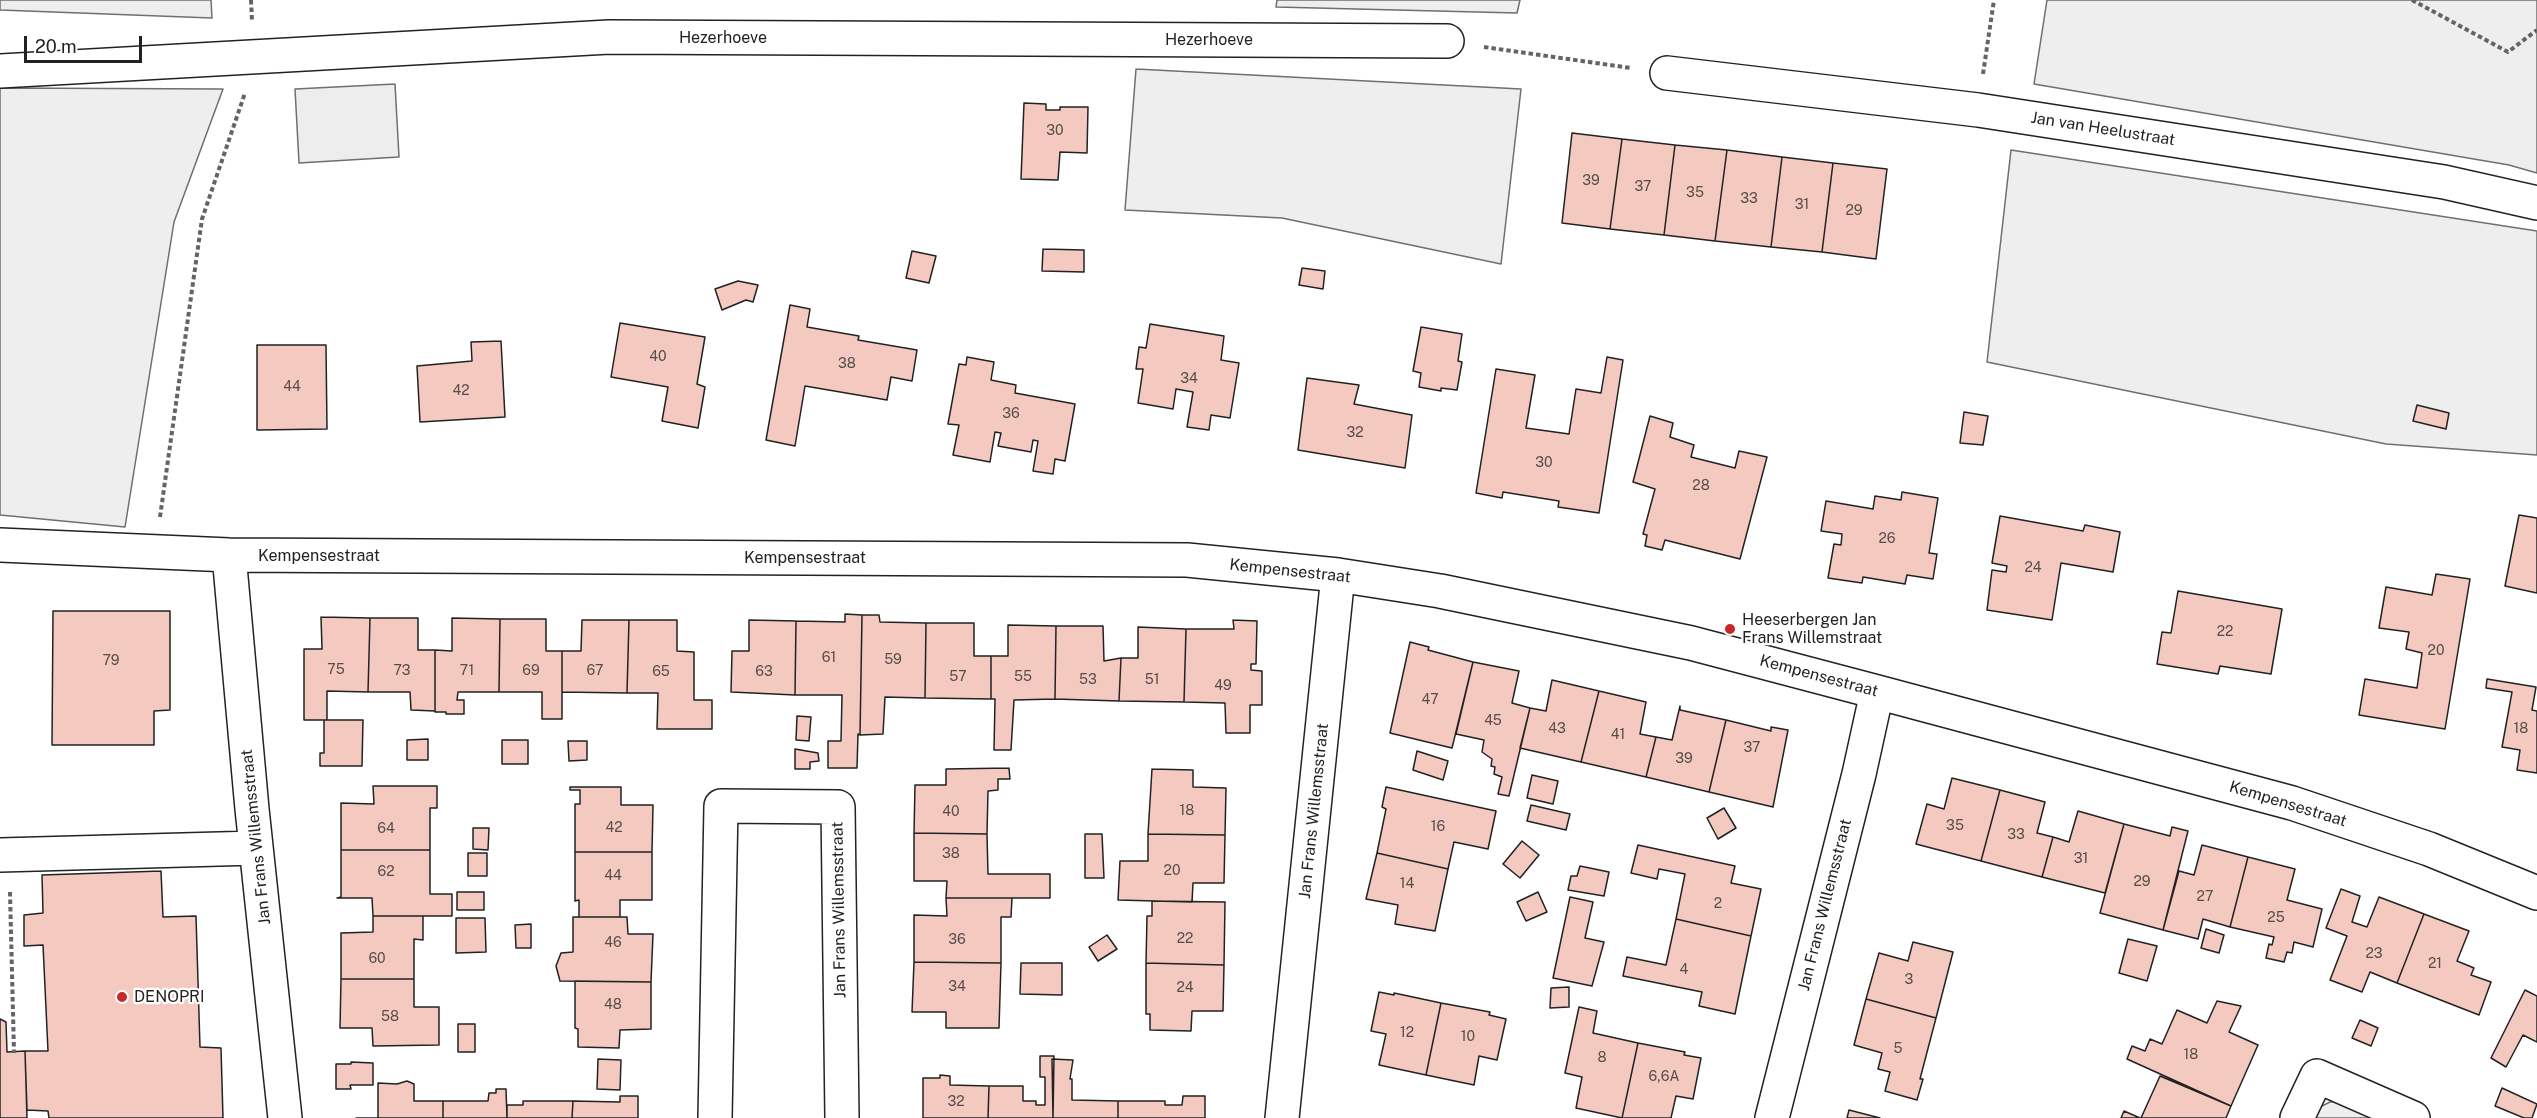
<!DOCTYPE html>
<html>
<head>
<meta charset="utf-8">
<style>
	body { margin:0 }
	#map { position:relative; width:2537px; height:1118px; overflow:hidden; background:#fff; font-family:"Public Sans",sans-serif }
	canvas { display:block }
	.scale { position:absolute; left:24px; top:36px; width:118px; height:27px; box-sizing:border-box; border:3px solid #222; border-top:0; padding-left:8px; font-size:18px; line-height:21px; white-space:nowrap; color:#222; -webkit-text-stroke:4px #fff; paint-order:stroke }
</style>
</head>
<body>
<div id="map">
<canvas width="2537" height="1118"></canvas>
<div class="scale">20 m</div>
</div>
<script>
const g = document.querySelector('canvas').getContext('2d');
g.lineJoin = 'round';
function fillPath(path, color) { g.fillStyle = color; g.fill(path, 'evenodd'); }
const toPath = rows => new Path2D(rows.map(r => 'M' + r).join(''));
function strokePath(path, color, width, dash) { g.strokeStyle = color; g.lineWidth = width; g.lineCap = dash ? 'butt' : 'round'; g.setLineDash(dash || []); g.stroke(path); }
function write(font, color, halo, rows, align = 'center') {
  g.font = font + ' "Public Sans",sans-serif'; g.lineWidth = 4.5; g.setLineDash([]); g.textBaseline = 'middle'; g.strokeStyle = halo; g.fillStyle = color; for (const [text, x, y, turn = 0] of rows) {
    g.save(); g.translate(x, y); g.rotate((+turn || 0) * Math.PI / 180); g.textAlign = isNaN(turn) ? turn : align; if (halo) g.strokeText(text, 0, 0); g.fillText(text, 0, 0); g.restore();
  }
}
const green = toPath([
	[0,0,211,0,212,18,0,10,0,0],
	[1277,0,1520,0,1517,13,1276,7,1277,0],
	[2047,0,2537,0,2537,173,2509,165,2034,84,2047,0],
	[1136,69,1521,89,1501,264,1282,218,1125,210,1136,69],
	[0,88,223,89,174,222,125,527,0,515,0,88],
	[2011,150,2537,231,2537,455,2386,444,1987,362,2011,150],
	[2342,1101,2378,1118,2307,1118,2320,1107,2330,1102,2342,1101]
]);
fillPath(green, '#eee');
strokePath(green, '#6f6f6f', 1.5);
const parking = toPath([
	[395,84,399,157,299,163,295,89,395,84]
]);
fillPath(parking, '#ededed');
strokePath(parking, '#6f6f6f', 1.5);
const building = toPath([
	[1024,103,1046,104,1046,110,1060,110,1060,107,1088,107,1087,153,1060,152,1058,180,1021,179,1024,103],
	[1572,133,1622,139,1610,229,1562,223,1572,133],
	[1622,139,1675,145,1664,235,1610,229,1622,139],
	[1675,145,1727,150,1715,241,1664,235,1675,145],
	[1727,150,1782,157,1771,247,1715,241,1727,150],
	[1782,157,1833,163,1822,252,1771,247,1782,157],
	[1833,163,1887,169,1876,259,1822,252,1833,163],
	[1043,249,1084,250,1084,272,1042,271,1043,249],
	[912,251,936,256,929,283,906,278,912,251],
	[1302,268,1325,271,1323,289,1299,285,1302,268],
	[738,281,758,285,753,302,746,300,722,310,715,289,738,281],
	[790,305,810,309,807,327,859,336,858,340,917,350,912,381,891,377,887,400,805,386,795,446,766,440,790,305],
	[620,323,705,337,697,384,705,387,698,428,662,421,668,387,611,377,620,323],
	[1150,324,1224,336,1221,360,1239,363,1230,418,1211,415,1209,430,1187,427,1193,392,1176,389,1173,409,1138,403,1143,369,1136,369,1139,347,1146,348,1150,324],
	[1421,327,1462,334,1458,361,1462,362,1457,390,1441,388,1441,391,1419,387,1421,373,1413,371,1421,327],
	[501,341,505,417,420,422,417,366,472,361,471,342,501,341],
	[257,345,326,345,327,429,257,430,257,345],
	[967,357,994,362,991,380,1016,385,1015,393,1075,404,1065,461,1055,459,1053,474,1033,471,1038,441,1033,440,1031,452,998,446,1001,433,995,432,990,462,953,455,959,425,948,424,959,364,966,365,967,357],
	[1607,357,1623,360,1599,513,1558,507,1559,501,1503,492,1502,498,1476,493,1496,369,1535,375,1526,428,1569,434,1576,389,1601,393,1607,357],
	[1307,378,1359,385,1354,404,1412,415,1405,468,1298,450,1307,378],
	[2417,405,2449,413,2446,429,2413,421,2417,405],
	[1964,412,1988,416,1983,445,1960,443,1964,412],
	[1650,416,1673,423,1670,437,1694,445,1691,457,1735,468,1739,451,1767,457,1740,559,1665,540,1662,550,1645,546,1647,535,1643,534,1655,489,1633,482,1650,416],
	[1902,492,1938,498,1929,553,1937,554,1933,579,1907,575,1905,584,1863,577,1862,583,1828,578,1834,544,1841,545,1842,534,1821,531,1826,501,1873,509,1875,496,1901,500,1902,492],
	[2519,515,2537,518,2537,593,2505,586,2519,515],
	[2000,516,2083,531,2085,525,2120,532,2113,572,2061,563,2052,620,1987,610,1992,570,2006,572,2007,566,1992,563,2000,516],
	[2436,574,2470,579,2445,729,2359,715,2365,679,2417,688,2422,653,2406,649,2409,632,2379,628,2386,587,2432,595,2436,574],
	[2178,591,2282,609,2271,674,2220,666,2218,674,2157,664,2162,632,2171,633,2178,591],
	[53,611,170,611,170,710,154,711,154,745,52,745,53,611],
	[845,614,862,615,860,735,858,734,857,768,828,768,828,741,841,741,842,695,795,695,796,621,845,622,845,614],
	[862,615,879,615,880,622,926,623,925,698,885,697,883,734,860,735,862,615],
	[321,617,370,618,368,692,327,691,327,720,304,720,304,649,322,649,321,617],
	[370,618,418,618,418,650,435,650,435,711,411,710,410,692,368,692,370,618],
	[452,618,500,619,499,692,458,692,457,700,464,700,464,714,446,714,446,712,435,712,435,650,452,651,452,618],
	[500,619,546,619,546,651,562,651,562,719,542,719,542,692,499,692,500,619],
	[582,620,629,620,627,693,562,692,562,651,581,651,582,620],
	[629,620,677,620,677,651,694,652,694,700,712,700,712,729,657,729,658,693,627,693,629,620],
	[749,620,796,621,795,695,731,692,732,651,749,651,749,620],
	[1233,620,1257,621,1256,664,1251,664,1251,670,1262,671,1262,705,1250,705,1250,733,1226,733,1225,703,1184,702,1186,629,1234,629,1233,620],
	[926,623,974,623,974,656,991,656,991,699,925,698,926,623],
	[1008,625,1056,626,1055,699,1014,700,1011,750,994,750,995,699,991,699,991,656,1008,656,1008,625],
	[1056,626,1103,626,1104,661,1121,658,1119,701,1055,699,1056,626],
	[1138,627,1186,629,1184,702,1119,701,1121,658,1138,658,1138,627],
	[1410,642,1429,647,1428,650,1473,662,1452,748,1390,733,1410,642],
	[1473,662,1519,671,1512,703,1530,708,1509,796,1498,794,1502,777,1494,774,1495,767,1491,766,1492,759,1482,752,1484,740,1456,734,1473,662],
	[2487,679,2536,687,2532,710,2537,711,2537,773,2517,770,2520,750,2502,747,2512,692,2486,688,2487,679],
	[1552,680,1599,691,1581,762,1520,748,1530,708,1546,711,1552,680],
	[1599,691,1646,702,1640,734,1656,737,1646,777,1581,762,1599,691],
	[1680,706,1680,710,1726,720,1709,792,1646,777,1656,737,1672,740,1680,706],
	[797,716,811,717,809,741,796,740,797,716],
	[324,720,363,720,362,766,320,766,320,753,324,753,324,720],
	[1726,720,1771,731,1771,727,1788,730,1773,807,1709,792,1726,720],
	[428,739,428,760,407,760,407,740,428,739],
	[502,740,528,740,528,764,502,764,502,740],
	[568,741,587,741,587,760,569,761,568,741],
	[795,749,818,753,819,761,810,762,810,769,795,769,795,749],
	[1417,751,1448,761,1443,780,1413,770,1417,751],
	[1009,768,1010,779,998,779,998,790,988,791,987,834,914,833,915,785,946,785,946,769,1009,768],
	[1152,769,1193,770,1193,787,1226,788,1225,835,1148,834,1152,769],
	[1532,775,1558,781,1553,804,1527,798,1532,775],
	[1952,778,2000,790,1981,861,1916,844,1927,804,1944,809,1952,778],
	[373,786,437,786,437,808,430,808,430,850,341,850,341,803,374,804,373,786],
	[570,787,621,787,621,805,653,805,652,852,575,852,575,804,580,804,580,790,570,790,570,787],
	[1386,787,1496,811,1488,849,1454,842,1448,869,1377,853,1386,809,1382,807,1386,787],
	[2000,790,2045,802,2037,833,2053,837,2042,877,1981,861,2000,790],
	[1531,805,1570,814,1566,830,1527,821,1531,805],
	[1724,808,1736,828,1718,839,1707,818,1724,808],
	[2078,811,2124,824,2105,893,2042,877,2053,837,2069,842,2078,811],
	[2124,824,2170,836,2172,827,2188,831,2163,930,2100,913,2124,824],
	[473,828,489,828,488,850,473,849,473,828],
	[914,833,987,834,988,874,1050,874,1050,898,946,898,947,881,914,881,914,833],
	[1085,834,1102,834,1104,878,1085,878,1085,834],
	[1148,834,1225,835,1224,883,1193,883,1192,902,1118,900,1120,861,1148,861,1148,834],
	[1522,841,1539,855,1520,878,1503,864,1522,841],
	[1638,845,1735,866,1731,883,1761,889,1751,936,1676,919,1685,874,1659,869,1657,879,1631,873,1638,845],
	[2202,845,2248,857,2230,927,2203,919,2198,939,2163,930,2179,871,2194,875,2202,845],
	[341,850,430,850,430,894,452,894,452,916,373,916,372,898,337,898,341,897,341,850],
	[575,852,652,852,652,900,620,900,620,917,579,917,579,900,575,901,575,852],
	[468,853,487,853,487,876,468,876,468,853],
	[1377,853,1448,869,1435,931,1395,924,1398,905,1366,899,1377,853],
	[2248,857,2295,869,2287,900,2322,909,2313,947,2294,942,2292,953,2287,952,2284,962,2266,958,2269,944,2272,945,2274,937,2230,927,2248,857],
	[1580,866,1609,872,1604,896,1568,890,1571,876,1577,876,1580,866],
	[161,871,163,917,196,916,200,1047,221,1048,223,1118,49,1118,48,1111,27,1110,25,1051,48,1051,43,945,24,946,24,915,43,913,42,875,161,871],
	[2341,889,2360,896,2352,922,2367,927,2379,897,2424,914,2397,983,2370,972,2362,992,2330,980,2347,936,2326,928,2341,889],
	[457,892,484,892,484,910,457,910,457,892],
	[1538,892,1547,912,1526,921,1517,902,1538,892],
	[1570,897,1593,902,1585,938,1604,942,1592,986,1553,978,1570,897],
	[946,898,1012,898,1011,917,1001,917,1001,963,914,962,914,915,947,916,946,898],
	[1152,901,1225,902,1224,965,1146,963,1147,916,1152,916,1152,901],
	[2424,914,2469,931,2457,961,2474,968,2471,975,2491,982,2479,1015,2397,983,2424,914],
	[373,916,423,916,423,940,414,939,414,979,341,979,341,933,373,932,373,916],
	[573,917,627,917,628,934,653,934,651,982,560,981,556,966,561,953,573,952,573,917],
	[456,918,485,918,486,952,456,953,456,918],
	[1676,919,1751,936,1735,1014,1699,1006,1702,992,1623,976,1627,957,1666,965,1676,919],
	[531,924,531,948,516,948,515,925,531,924],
	[2206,929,2224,935,2219,953,2201,948,2206,929],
	[1107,935,1117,949,1098,961,1089,947,1107,935],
	[2128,939,2157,946,2147,981,2119,973,2128,939],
	[1913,942,1953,952,1936,1018,1866,999,1879,953,1908,961,1913,942],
	[914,962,1001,963,999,1028,946,1028,946,1012,912,1012,914,962],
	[1021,963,1062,963,1062,995,1020,994,1021,963],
	[1146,963,1224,965,1223,1011,1192,1011,1191,1031,1150,1030,1150,1014,1146,1014,1146,963],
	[341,979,414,979,414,1007,439,1007,439,1045,373,1046,372,1028,340,1028,341,979],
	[575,981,651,982,651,1029,620,1030,619,1048,578,1047,578,1029,575,1028,575,981],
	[1569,987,1569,1007,1550,1008,1551,988,1569,987],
	[2525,990,2537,996,2537,1042,2523,1035,2506,1067,2491,1058,2525,990],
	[1379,992,1394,995,1394,993,1441,1003,1426,1075,1379,1065,1386,1034,1371,1031,1379,992],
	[1866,999,1936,1018,1920,1079,1923,1079,1917,1100,1885,1091,1890,1072,1878,1069,1882,1053,1854,1045,1866,999],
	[2217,1001,2241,1006,2229,1032,2258,1045,2231,1106,2127,1059,2132,1046,2145,1051,2150,1039,2162,1044,2177,1010,2207,1023,2217,1001],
	[1441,1003,1490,1012,1489,1015,1506,1019,1497,1060,1479,1056,1474,1085,1426,1075,1441,1003],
	[1579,1007,1597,1011,1593,1033,1638,1043,1622,1118,1576,1108,1582,1077,1565,1073,1579,1007],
	[0,1019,6,1022,7,1052,25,1051,27,1118,0,1118,0,1019],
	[2360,1020,2378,1028,2371,1046,2352,1038,2360,1020],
	[458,1024,475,1024,475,1052,458,1052,458,1024],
	[1638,1043,1685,1052,1684,1055,1701,1058,1693,1099,1676,1096,1671,1118,1622,1118,1638,1043],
	[1040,1056,1054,1056,1053,1118,988,1118,989,1086,1023,1086,1023,1101,1036,1101,1036,1105,1045,1105,1045,1077,1040,1077,1040,1056],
	[598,1059,621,1060,620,1090,597,1089,598,1059],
	[1052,1059,1073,1060,1070,1079,1072,1079,1072,1100,1118,1101,1118,1118,1053,1118,1052,1059],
	[351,1062,373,1063,373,1085,350,1085,351,1089,336,1089,336,1064,351,1064,351,1062],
	[940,1075,950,1076,950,1085,989,1086,988,1118,923,1118,923,1078,940,1078,940,1075],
	[2160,1076,2231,1106,2226,1118,2141,1118,2160,1076],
	[407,1081,414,1084,414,1101,443,1101,443,1118,356,1118,378,1118,378,1083,397,1084,407,1081],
	[2502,1088,2537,1104,2532,1118,2524,1118,2495,1106,2502,1088],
	[496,1089,506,1089,507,1118,443,1118,443,1101,488,1101,489,1093,496,1093,496,1089],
	[620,1096,638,1096,638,1118,572,1118,573,1101,620,1102,620,1096],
	[1183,1096,1205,1096,1205,1118,1118,1118,1118,1101,1165,1101,1165,1105,1182,1105,1183,1096],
	[523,1101,573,1101,572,1118,507,1118,507,1105,523,1105,523,1101],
	[1849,1110,1880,1118,1847,1118,1849,1110],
	[2124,1111,2140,1118,2121,1118,2124,1111]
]);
fillPath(building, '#f3c9c0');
strokePath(building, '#222', 1.5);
const minor = toPath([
	[0,71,609,37,1447,41],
	[1667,73,1978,110,2444,182,2537,203],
	[0,545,229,555,1187,560,1338,575,1440,591,1691,643,1877,692,2292,803,2429,849,2537,893],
	[229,555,252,809,285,1118],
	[0,855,256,848],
	[715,1118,721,806,838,807,842,1118],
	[1282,1118,1338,575],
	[1772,1118,1859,774,1877,692],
	[2297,1118,2317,1076,2413,1118]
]);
strokePath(minor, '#222', 36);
strokePath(toPath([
	[251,0,252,21],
	[2412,0,2508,52,2537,30],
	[1484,47,1631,68],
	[1983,74,1994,0],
	[160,517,202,219,245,93],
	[10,892,14,1053]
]), '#646464', 4, [4.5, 3]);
strokePath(minor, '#fff', 33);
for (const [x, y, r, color] of [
	[1730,629,6,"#c62828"],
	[122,997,6,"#c62828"]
]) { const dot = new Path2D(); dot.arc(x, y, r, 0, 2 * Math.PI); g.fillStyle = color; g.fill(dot); strokePath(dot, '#fff', 2); }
write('14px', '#564c4a', null, [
	["30",1055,131],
	["39",1591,181],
	["37",1643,187],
	["35",1695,193],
	["33",1749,199],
	["31",1802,205],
	["29",1854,211],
	["40",658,357],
	["38",847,364],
	["34",1189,379],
	["44",292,387],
	["42",461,391],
	["36",1011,414],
	["32",1355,433],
	["30",1544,463],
	["28",1701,486],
	["26",1887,539],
	["24",2033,568],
	["22",2225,632],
	["20",2436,651],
	["61",829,658],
	["59",893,660],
	["79",111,661],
	["75",336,670],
	["73",402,671],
	["71",467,671],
	["69",531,671],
	["67",595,671],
	["65",661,672],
	["63",764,672],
	["57",958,677],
	["55",1023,677],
	["53",1088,680],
	["51",1152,680],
	["49",1223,686],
	["47",1430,700],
	["45",1493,721],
	["43",1557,729],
	["18",2521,729],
	["41",1618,735],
	["37",1752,748],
	["39",1684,759],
	["18",1187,811],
	["40",951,812],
	["35",1955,826],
	["16",1438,827],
	["42",614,828],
	["64",386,829],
	["33",2016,835],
	["38",951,854],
	["31",2081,859],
	["20",1172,871],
	["62",386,872],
	["44",613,876],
	["29",2142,882],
	["14",1407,884],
	["27",2205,897],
	["2",1718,904],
	["25",2276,918],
	["22",1185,939],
	["36",957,940],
	["46",613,943],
	["23",2374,954],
	["60",377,959],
	["21",2435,964],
	["4",1684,970],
	["3",1909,980],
	["34",957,987],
	["24",1185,988],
	["48",613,1005],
	["58",390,1017],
	["12",1407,1033],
	["10",1468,1037],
	["5",1898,1049],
	["18",2191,1055],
	["8",1602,1058],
	["6,6A",1664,1077],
	["32",956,1102]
]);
write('16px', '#222', '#fff', [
	["Hezerhoeve",723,38],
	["Hezerhoeve",1209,40],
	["Jan van Heelustraat",2103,129,9],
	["Kempensestraat",319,556],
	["Kempensestraat",805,558],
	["Kempensestraat",1290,571,6],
	["Kempensestraat",1819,676,15],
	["Kempensestraat",2288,804,17],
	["Jan Frans Willemsstraat",1314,811,-84],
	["Jan Frans Willemsstraat",256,837,-96],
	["Jan Frans Willemsstraat",1825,905,-76],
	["Jan Frans Willemsstraat",839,910,-91]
]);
write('16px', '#222', '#fff', [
	["Heeserbergen Jan",1742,620],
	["Frans Willemstraat",1742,638],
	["DENOPRI",134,997]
], 'left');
</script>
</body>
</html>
